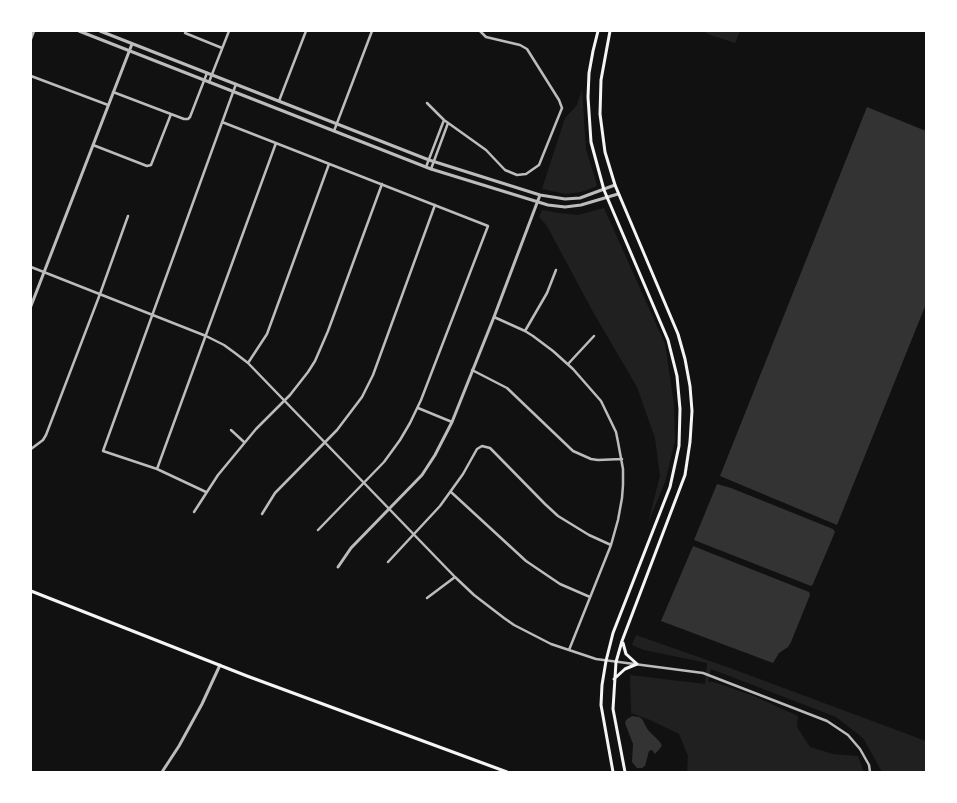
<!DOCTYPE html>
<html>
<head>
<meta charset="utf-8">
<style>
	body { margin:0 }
	#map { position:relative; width:957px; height:803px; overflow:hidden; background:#111; font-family:Lora,serif }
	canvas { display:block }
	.frame { position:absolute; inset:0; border:32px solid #fff; pointer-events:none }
</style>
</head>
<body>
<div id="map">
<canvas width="957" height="803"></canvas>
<div class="frame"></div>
</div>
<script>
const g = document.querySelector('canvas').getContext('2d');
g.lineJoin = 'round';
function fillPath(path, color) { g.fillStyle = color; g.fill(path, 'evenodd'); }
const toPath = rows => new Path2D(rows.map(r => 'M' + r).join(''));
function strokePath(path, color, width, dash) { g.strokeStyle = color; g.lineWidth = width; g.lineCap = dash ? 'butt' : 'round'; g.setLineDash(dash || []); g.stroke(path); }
fillPath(toPath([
	[704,31,740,31,735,43,708,34],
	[582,89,586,149,597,185,595,187,581,192,565,194,542,189,565,118,577,105],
	[604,208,665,344,674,404,675,441,665,482,648,523,660,476,655,438,637,387,593,312,547,226,539,217,542,210,559,213,578,215],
	[636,635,730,668,926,741,926,771,882,772,863,738,836,717,711,669,708,682,714,682,754,696,798,716,797,727,810,747,833,754,858,756,864,772,687,772,688,756,679,734,650,720,631,713,630,675,705,684,707,663,644,650,632,645]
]), '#202020');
fillPath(toPath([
	[867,107,926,131,926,304,837,525,720,476],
	[717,484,731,488,833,529,835,532,813,584,811,586,694,540],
	[693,546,809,592,810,595,791,642,788,647,779,653,773,663,661,621],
	[632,716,639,717,642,719,648,730,660,742,662,746,655,754,652,750,649,751,645,766,642,768,637,768,632,762,633,744,625,723,626,720]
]), '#333');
strokePath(toPath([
	[186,31,185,33,222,48],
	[31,39,34,31],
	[31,76,108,105],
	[209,82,229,31],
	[113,92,184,119,188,119,190,117,207,73],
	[279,101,306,31],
	[427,103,444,120,486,150,505,170,517,175,526,174,539,165,562,108,559,100,527,49,520,45,486,37,480,31],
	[222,122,488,226,421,400,410,423,400,440,384,462,318,530],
	[334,131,372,31],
	[93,145,147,166,151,165,171,114],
	[426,167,444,120],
	[431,169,448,123],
	[31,267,206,336,224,345,235,353,248,363,455,577,474,595,504,618,514,625,551,644,596,659,703,673,827,721,848,735,860,749,869,765,870,772],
	[494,317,525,331,533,336,553,351,573,369,601,401,616,432,618,442,623,469,623,485,622,498,618,520,611,545,569,650],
	[525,331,547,293,556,270],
	[248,363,267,334,329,164],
	[568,364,594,336],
	[472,370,507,388,573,451,591,459,598,460,622,459],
	[418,408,452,422],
	[231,430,244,442],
	[31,449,43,440,46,435,100,294,128,216],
	[157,469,276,143],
	[206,492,157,469,103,451,236,84],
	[451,492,526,561,560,584,590,597],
	[194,512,218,475,256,429,290,395,308,372,315,361,328,331,382,184],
	[262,514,275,493,337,430,362,397,373,375,435,205],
	[388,562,440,506,463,474,477,449,482,446,490,448,494,452,545,504,558,516,589,535,611,545],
	[427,598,455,577]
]), '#bcbcbc', 2.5);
strokePath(toPath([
	[79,31,431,169,548,205,565,207,581,205,618,194],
	[100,31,429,160,540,195,565,199,580,198,615,185],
	[31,306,132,44],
	[338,567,351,548,422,475,435,455,452,422,494,317,540,195],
	[162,772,179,746,202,704,220,665]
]), '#bcbcbc', 3);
strokePath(toPath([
	[598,31,593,51,589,73,588,97,591,142,604,190,668,340,677,376,680,409,679,446,670,487,613,633,606,661,602,685,601,705,613,772],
	[610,31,601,80,600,114,605,152,615,185,678,334,685,359,690,386,692,411,690,442,685,475,622,641,616,662,613,709,625,772],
	[31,591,247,676,507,772],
	[623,643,626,654,637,664],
	[614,679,625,669,637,664]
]), '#f5f5f5', 3);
</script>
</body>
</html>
